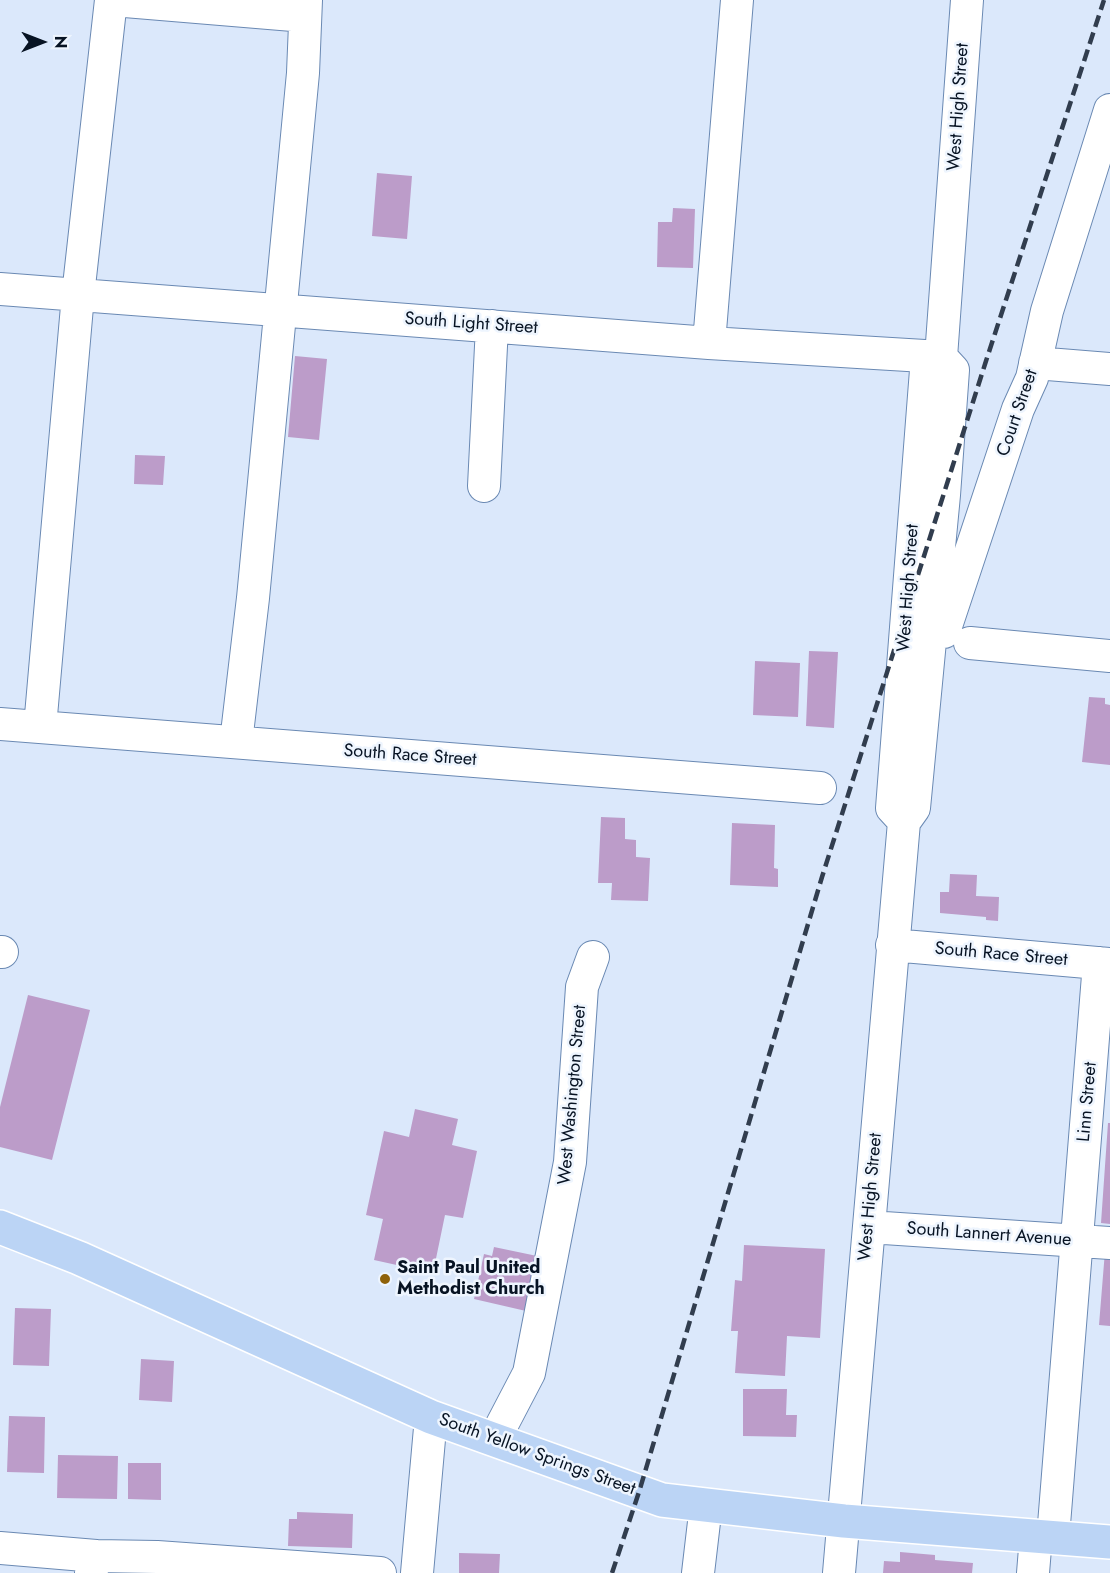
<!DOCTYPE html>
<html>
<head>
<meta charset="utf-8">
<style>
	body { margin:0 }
	#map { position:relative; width:1110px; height:1573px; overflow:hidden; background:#dbe8fb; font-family:Jost,sans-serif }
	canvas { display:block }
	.north { position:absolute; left:12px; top:12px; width:60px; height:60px; -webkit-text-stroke:4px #eef5fe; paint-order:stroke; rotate:90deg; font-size:16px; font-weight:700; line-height:24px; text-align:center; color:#071323 }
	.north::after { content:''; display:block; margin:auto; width:21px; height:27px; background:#071323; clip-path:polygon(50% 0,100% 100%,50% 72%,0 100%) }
</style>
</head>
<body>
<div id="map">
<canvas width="1110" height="1573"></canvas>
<div class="north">N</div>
</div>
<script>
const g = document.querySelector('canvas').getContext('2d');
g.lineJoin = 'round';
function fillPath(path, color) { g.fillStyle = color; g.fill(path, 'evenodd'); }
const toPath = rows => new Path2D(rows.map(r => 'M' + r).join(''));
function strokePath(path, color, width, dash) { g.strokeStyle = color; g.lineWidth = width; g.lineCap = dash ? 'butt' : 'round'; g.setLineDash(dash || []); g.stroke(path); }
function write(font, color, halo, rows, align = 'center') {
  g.font = font + ' Jost,sans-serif'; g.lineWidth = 5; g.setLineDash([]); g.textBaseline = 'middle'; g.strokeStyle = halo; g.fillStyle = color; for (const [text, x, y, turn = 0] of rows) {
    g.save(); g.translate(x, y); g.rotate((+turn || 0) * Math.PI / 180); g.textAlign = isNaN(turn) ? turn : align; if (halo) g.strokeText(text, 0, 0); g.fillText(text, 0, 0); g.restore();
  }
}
fillPath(toPath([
	[377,173,412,176,407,239,372,236],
	[673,208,695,209,693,268,657,267,658,222,672,222],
	[295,356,327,359,319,440,288,437],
	[135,455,165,456,163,485,134,484],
	[809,651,838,652,834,728,806,726],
	[755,661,800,663,798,717,753,715],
	[1089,697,1105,698,1105,704,1110,705,1110,765,1082,762],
	[601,817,625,818,625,839,636,840,636,857,650,858,648,901,611,900,612,883,598,883],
	[732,823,775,825,774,868,778,869,778,887,730,885],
	[950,874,977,875,976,896,999,897,998,921,986,920,986,917,940,913,940,892,949,892],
	[28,995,90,1010,52,1160,0,1147,0,1107],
	[415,1109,458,1119,452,1145,477,1151,463,1218,445,1215,433,1273,374,1260,383,1219,366,1215,384,1131,409,1137],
	[1108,1123,1110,1123,1110,1224,1101,1223],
	[744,1245,825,1249,820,1338,787,1336,785,1376,735,1373,738,1331,731,1331,735,1280,742,1281],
	[494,1247,537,1256,526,1311,474,1299,484,1254,492,1256],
	[1105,1251,1110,1251,1110,1326,1099,1325],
	[15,1308,51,1309,49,1366,13,1365],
	[141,1359,174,1361,172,1402,139,1400],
	[743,1389,787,1389,786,1415,797,1415,796,1437,743,1436],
	[9,1416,45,1417,44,1473,7,1472],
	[58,1455,118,1456,117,1499,57,1498],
	[128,1463,161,1463,161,1500,128,1499],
	[297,1512,353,1514,352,1548,288,1546,289,1519,297,1519],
	[900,1552,935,1555,935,1560,973,1563,972,1573,883,1573,884,1561,900,1562],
	[459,1553,500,1554,499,1573,459,1573]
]), '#bc9cc9');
const minor = toPath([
	[113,0,305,16],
	[0,289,709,343,941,357],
	[709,343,737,0],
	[1035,363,1110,369],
	[484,486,492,326],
	[944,632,1018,409,1032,378,1047,311,1110,110],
	[970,643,1110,656],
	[0,724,820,788],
	[40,727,78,295,111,0],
	[236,742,253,598,303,73,306,0],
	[903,820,892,808,926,370,941,357,967,0],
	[892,945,1110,964],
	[0,952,2,952],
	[869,1227,1110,1243],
	[494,1440,529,1373,570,1162,582,987,593,957],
	[1053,1537,1099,963],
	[0,1548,96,1556,91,1573],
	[96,1556,157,1557,380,1573],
	[417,1573,431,1417],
	[698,1573,706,1505],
	[839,1573,904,822,914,808,944,495,953,370,941,357],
	[1033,1573,1036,1536]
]);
const major = toPath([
	[0,1227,79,1258,431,1417,662,1500,844,1521,1110,1542]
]);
strokePath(minor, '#6a89b3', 34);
strokePath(major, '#fff', 36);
strokePath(minor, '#fff', 32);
strokePath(major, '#bbd4f5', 33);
strokePath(toPath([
	[612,1573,639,1492,822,877,986,361,1104,0]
]), '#313d4e', 4.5, [12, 6]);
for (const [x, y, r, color] of [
	[385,1279,6,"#8e6109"]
]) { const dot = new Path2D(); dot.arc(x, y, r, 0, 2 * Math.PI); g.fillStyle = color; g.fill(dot); strokePath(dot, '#eef5fe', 2); }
write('18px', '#071323', '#eef5fe', [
	["West High Street",959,107,-86],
	["South Light Street",471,324,4],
	["Court Street",1018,413,-71],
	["West High Street",909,588,-86],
	["South Race Street",410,756,4],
	["South Race Street",1001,955,5],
	["West Washington Street",573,1095,-85],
	["Linn Street",1088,1102,-85],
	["West High Street",871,1197,-85],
	["South Lannert Avenue",989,1235,4],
	["South Yellow Springs Street",537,1455,20]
]);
write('bold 18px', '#071323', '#eef5fe', [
	["Saint Paul United",397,1269],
	["Methodist Church",397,1290]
], 'left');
</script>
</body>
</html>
